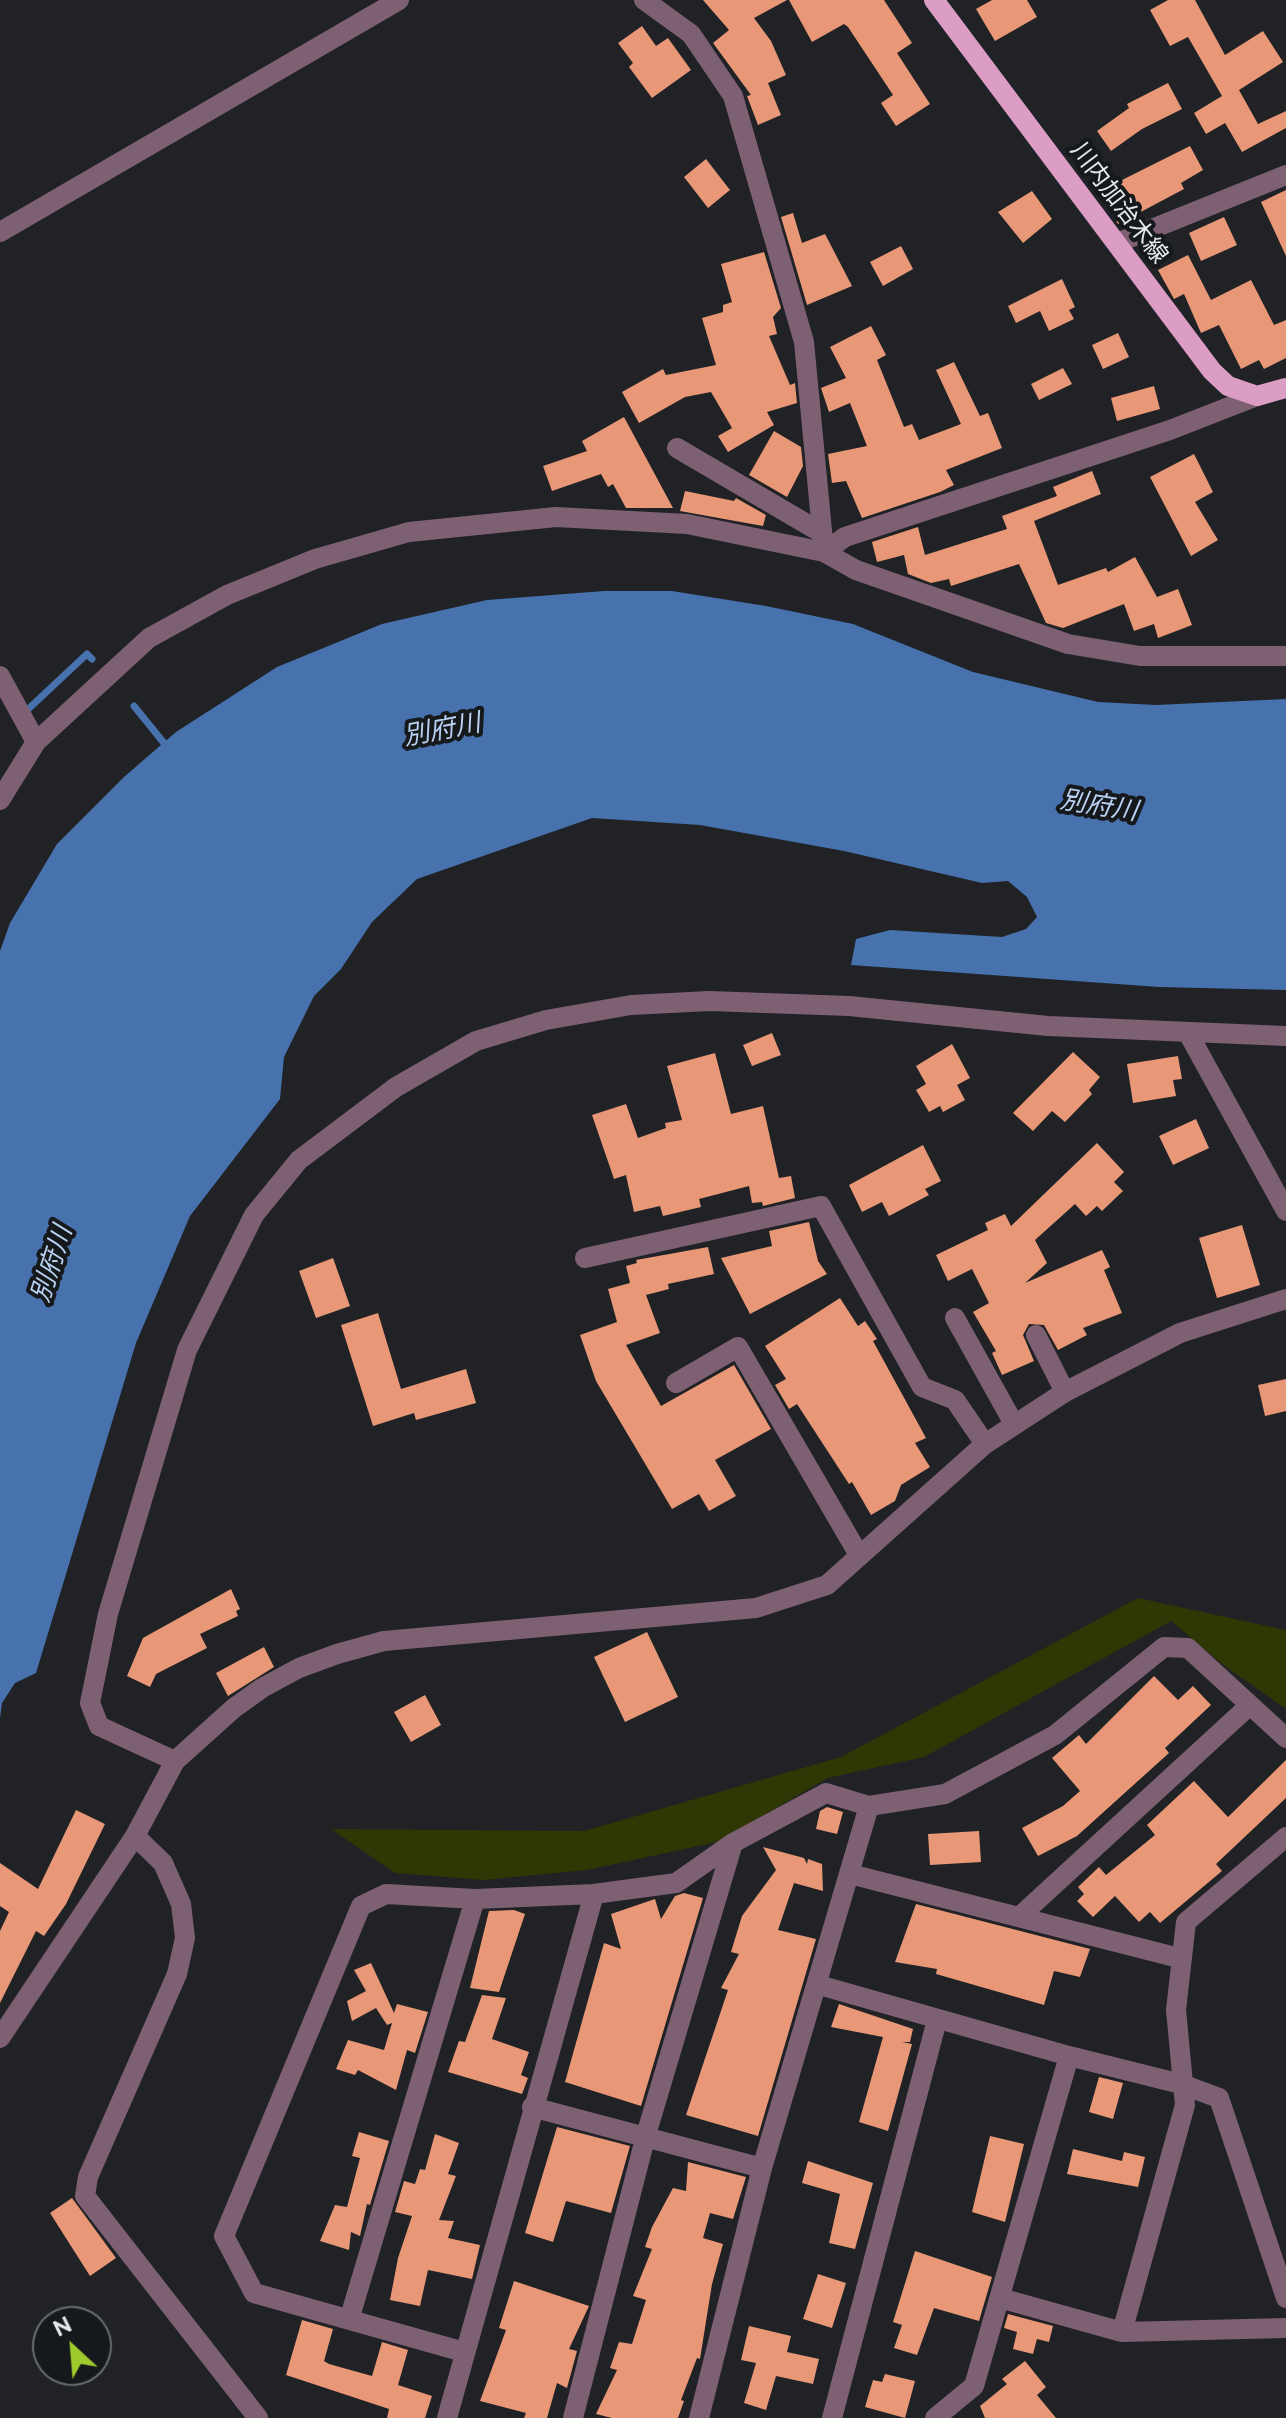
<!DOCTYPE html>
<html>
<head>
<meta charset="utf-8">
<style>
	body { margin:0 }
	#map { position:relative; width:1286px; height:2418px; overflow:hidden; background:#202225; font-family:Raleway,sans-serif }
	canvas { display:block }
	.north { position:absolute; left:32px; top:2306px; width:80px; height:80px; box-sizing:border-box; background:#16191b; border:2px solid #696c6e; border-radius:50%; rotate:334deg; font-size:22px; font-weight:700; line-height:32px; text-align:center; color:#e6e8ea }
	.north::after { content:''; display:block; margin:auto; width:28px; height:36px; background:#9fca2d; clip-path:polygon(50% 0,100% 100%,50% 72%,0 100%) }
</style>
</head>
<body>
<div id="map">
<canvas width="1286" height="2418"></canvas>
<div class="north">N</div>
</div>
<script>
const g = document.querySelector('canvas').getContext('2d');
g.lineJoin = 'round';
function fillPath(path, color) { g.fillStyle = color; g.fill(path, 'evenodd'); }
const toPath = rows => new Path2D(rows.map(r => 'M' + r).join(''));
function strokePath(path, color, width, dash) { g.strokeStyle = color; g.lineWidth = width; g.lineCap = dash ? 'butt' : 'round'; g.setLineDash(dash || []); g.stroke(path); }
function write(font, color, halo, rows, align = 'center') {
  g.font = font + ' Raleway,"Noto Sans JP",sans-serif'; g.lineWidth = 8; g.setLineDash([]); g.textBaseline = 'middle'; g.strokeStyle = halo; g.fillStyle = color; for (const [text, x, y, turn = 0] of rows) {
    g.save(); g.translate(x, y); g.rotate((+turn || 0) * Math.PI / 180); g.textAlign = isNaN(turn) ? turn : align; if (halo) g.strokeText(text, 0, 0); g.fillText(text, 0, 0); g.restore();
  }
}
fillPath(toPath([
	[1138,1598,1286,1630,1286,1709,1222,1664,1171,1621,924,1757,828,1778,717,1842,587,1870,484,1880,395,1873,331,1829,584,1831,841,1757]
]), '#2f3705');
fillPath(toPath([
	[604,591,672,591,766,606,853,624,973,672,1098,702,1156,705,1286,699,1286,990,1159,987,851,965,856,939,890,930,1002,937,1026,929,1037,917,1027,897,1008,881,982,883,844,851,700,825,592,818,417,879,372,922,341,969,314,996,284,1057,280,1099,190,1216,136,1343,36,1673,15,1683,2,1703,0,1718,0,951,10,923,57,844,124,777,176,732,277,667,382,624,487,600]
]), '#4772ae');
strokePath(toPath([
	[134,706,168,748],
	[23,714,87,654,92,659]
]), '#4772ae', 7);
fillPath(toPath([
	[703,0,787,0,754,18,771,41,786,75,768,83,781,115,758,125,747,96,751,95,713,43,729,30],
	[789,0,884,0,912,43,897,53,930,104,896,126,881,103,893,95,848,27,844,24,812,42],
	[992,0,1027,0,1037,17,995,41,976,9],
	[1168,0,1195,0,1225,55,1263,31,1283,62,1239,90,1258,124,1286,111,1286,128,1242,152,1225,123,1206,134,1194,113,1222,96,1188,37,1170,46,1150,10],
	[642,26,656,46,668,38,691,70,652,98,629,67,633,63,618,43],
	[1168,83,1182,109,1142,129,1111,151,1097,131,1129,108,1127,104],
	[1190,146,1203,170,1181,183,1184,189,1118,224,1100,191],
	[706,159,730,190,708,208,684,177],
	[1286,190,1286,256,1261,202],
	[1032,191,1052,219,1023,243,998,212],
	[793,213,802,243,825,234,852,286,807,305,781,217],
	[1224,217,1237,245,1201,261,1189,233],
	[901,246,913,269,883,286,870,262],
	[764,252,781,308,773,317,777,334,769,336,790,385,795,383,797,403,767,412,774,425,728,452,718,436,732,428,711,392,685,397,639,423,622,392,663,369,666,375,716,365,702,318,723,312,723,305,732,302,721,264],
	[1188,255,1211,300,1251,280,1274,325,1286,320,1286,358,1264,369,1259,360,1241,369,1219,325,1201,333,1184,294,1174,299,1158,270],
	[1062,279,1075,307,1069,310,1074,319,1049,331,1040,311,1016,323,1008,306],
	[871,326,886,355,877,360,904,427,912,424,919,440,961,424,936,370,954,362,980,416,988,413,1002,448,946,470,954,485,940,492,862,518,846,481,832,483,828,454,867,446,850,403,829,412,821,388,846,378,830,347],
	[1118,333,1129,357,1103,369,1092,345],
	[1063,368,1072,384,1039,400,1031,384],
	[1154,386,1160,409,1117,421,1111,398],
	[624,417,673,508,626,508,613,484,608,487,601,474,552,491,543,466,587,451,582,441],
	[774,431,801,447,803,466,787,497,749,475],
	[1194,454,1213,492,1195,502,1218,540,1191,556,1150,477],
	[1092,471,1101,494,1034,521,1058,585,1106,568,1108,572,1135,557,1157,597,1178,589,1192,625,1158,638,1154,624,1134,631,1124,604,1063,628,1046,623,1019,564,951,586,949,579,931,583,908,574,904,555,877,562,872,542,918,527,925,555,1007,529,1002,516,1057,496,1053,487],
	[685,491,734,501,736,498,766,515,763,526,680,511],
	[772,1033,781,1055,752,1066,743,1045],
	[952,1044,970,1078,957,1085,965,1100,943,1112,940,1106,929,1112,916,1090,926,1084,916,1066],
	[1073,1052,1100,1077,1089,1090,1092,1094,1065,1122,1052,1111,1033,1131,1013,1113],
	[715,1053,731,1114,763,1106,779,1178,791,1176,795,1198,763,1206,762,1202,752,1203,749,1186,699,1199,701,1207,663,1216,660,1206,634,1212,626,1175,614,1179,592,1115,626,1104,638,1138,666,1128,665,1123,682,1120,667,1066],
	[1178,1056,1182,1079,1173,1080,1176,1096,1133,1103,1127,1064],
	[1196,1119,1209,1148,1173,1165,1159,1136],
	[1097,1143,1124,1172,1114,1182,1123,1191,1102,1211,1097,1206,1086,1216,1075,1204,1035,1240,1047,1263,1025,1283,1102,1250,1110,1267,1104,1270,1122,1313,1083,1328,1087,1335,1058,1350,1044,1325,1029,1324,1023,1335,1034,1361,1002,1375,992,1353,996,1351,973,1312,989,1303,972,1269,948,1281,936,1255,988,1230,985,1223,1005,1214,1011,1226],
	[923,1145,941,1181,925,1189,929,1195,889,1216,882,1202,862,1212,849,1185],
	[809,1222,818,1261,827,1274,750,1314,721,1258,772,1246,769,1231],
	[1242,1225,1260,1285,1217,1298,1199,1238],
	[708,1247,714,1274,668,1284,669,1289,646,1295,660,1333,626,1345,661,1406,734,1365,771,1429,715,1460,736,1496,709,1511,699,1494,672,1509,596,1381,580,1335,617,1322,608,1289,630,1283,626,1266,637,1263,636,1260],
	[333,1258,350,1306,316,1318,299,1271],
	[840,1298,858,1326,865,1321,877,1339,873,1341,926,1438,915,1443,930,1467,901,1485,895,1501,871,1515,852,1482,849,1484,797,1404,789,1409,775,1385,786,1379,765,1346],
	[378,1313,401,1389,466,1369,476,1403,416,1420,414,1413,373,1426,341,1325],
	[1286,1379,1286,1411,1265,1416,1258,1385],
	[231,1589,240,1609,236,1611,238,1616,200,1634,207,1648,156,1674,150,1687,127,1676,143,1638],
	[647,1632,678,1697,625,1722,594,1657],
	[264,1647,274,1667,228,1696,216,1673],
	[1154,1676,1178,1700,1193,1686,1211,1705,1165,1748,1169,1753,1077,1836,1038,1856,1022,1828,1063,1806,1080,1791,1052,1758,1079,1735,1086,1744],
	[425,1695,441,1725,411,1742,394,1712],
	[1286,1760,1286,1798,1216,1864,1222,1871,1160,1923,1150,1912,1139,1922,1115,1896,1093,1917,1077,1901,1084,1894,1078,1887,1099,1867,1106,1875,1155,1835,1147,1825,1194,1781,1228,1817],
	[827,1807,843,1812,837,1834,816,1829,820,1811],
	[76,1810,105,1824,66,1904,44,1936,36,1931,0,2003,0,1931,9,1912,0,1906,0,1863,38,1889],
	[979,1831,981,1862,930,1865,928,1834],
	[763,1847,804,1858,807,1864,808,1859,822,1864,823,1891,794,1883,778,1930,816,1939,758,2136,686,2115,728,1990,721,1988,739,1954,731,1952,742,1916,776,1870],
	[684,1893,703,1898,641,2106,565,2082,604,1943,621,1949,611,1914,655,1899,661,1919,675,1896],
	[916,1904,1090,1949,1080,1977,1054,1971,1044,2005,936,1974,937,1969,895,1962],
	[514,1910,525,1914,499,1992,470,1988,489,1911],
	[371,1963,394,2013,397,2004,428,2012,415,2053,407,2050,396,2090,358,2070,355,2075,336,2069,348,2040,384,2050,392,2023,387,2025,376,2008,352,2021,347,2001,366,1991,354,1970],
	[482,1995,506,1998,492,2039,529,2052,521,2075,528,2078,522,2094,448,2072,459,2041,465,2042],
	[839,2004,913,2029,910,2042,902,2042,912,2044,888,2131,859,2122,883,2037,831,2027],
	[1099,2077,1123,2083,1113,2119,1089,2112],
	[557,2127,630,2146,611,2213,566,2201,553,2242,525,2233],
	[359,2132,389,2141,370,2205,367,2204,360,2236,351,2232,349,2250,320,2241,335,2205,347,2207,360,2158,352,2156],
	[435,2134,459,2143,448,2174,456,2176,439,2220,454,2221,448,2238,480,2245,472,2279,428,2270,420,2306,390,2300,398,2258,412,2216,395,2212,404,2181,415,2184,420,2169,425,2170],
	[990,2136,1024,2144,1005,2222,972,2212],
	[1073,2149,1122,2161,1124,2152,1145,2157,1138,2187,1067,2174],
	[808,2161,873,2183,855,2249,829,2243,840,2194,802,2183],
	[688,2162,746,2177,733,2219,710,2213,703,2238,723,2244,712,2284,700,2359,697,2358,681,2400,684,2401,678,2418,612,2418,596,2414,617,2370,610,2368,619,2342,632,2344,646,2300,633,2296,652,2249,645,2247,652,2227,673,2188,686,2191],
	[72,2198,116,2258,90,2276,50,2213],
	[915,2251,992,2277,979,2321,934,2308,917,2355,894,2348,902,2325,893,2322],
	[818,2274,846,2283,832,2328,803,2319],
	[514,2281,589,2306,569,2349,577,2351,567,2388,557,2383,547,2418,524,2418,526,2413,480,2401,506,2330,499,2328],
	[1008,2314,1053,2326,1049,2342,1037,2339,1033,2354,1013,2349,1017,2332,1004,2328],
	[302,2320,333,2329,324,2361,329,2364,372,2376,382,2342,408,2350,398,2385,432,2396,425,2418,387,2418,389,2409,286,2375],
	[749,2326,791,2336,787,2352,819,2359,813,2384,776,2376,766,2410,744,2403,756,2363,741,2360],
	[1025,2361,1046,2387,1037,2395,1056,2418,985,2418,980,2406,1007,2384,1002,2379],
	[885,2374,915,2381,905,2418,865,2407,873,2380,882,2382]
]), '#e89877');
strokePath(toPath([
	[644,0,691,34,733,96,804,342,824,552],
	[0,232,399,0],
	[1117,243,1286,175],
	[677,448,822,533],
	[824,552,845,537,1170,430,1257,396],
	[0,676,36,742],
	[0,800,36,742,149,638,227,595,315,559,409,532,556,517,687,524,824,552,856,570,1068,644,1140,656,1286,656],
	[1188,1033,1286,1211],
	[585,1258,821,1206,922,1387,955,1400,985,1444],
	[955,1318,1014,1424],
	[1036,1335,1065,1392],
	[676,1383,738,1347,859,1555],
	[175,1761,99,1726,90,1703,108,1614,187,1350,254,1215,299,1160,396,1087,476,1041,546,1020,631,1005,709,1001,849,1006,1048,1026,1286,1036],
	[850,1874,1179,1958],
	[1019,1917,1250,1705],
	[819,1985,1069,2056,1181,2084,1219,2098,1286,2298],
	[532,2107,762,2168],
	[1000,2298,1122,2332,1286,2328],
	[349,2320,475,1899],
	[1122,2332,1185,2105,1176,2010,1186,1922,1286,1837],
	[464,2352,254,2293,224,2236,361,1906,386,1894,475,1899,594,1894,676,1883,733,1843,826,1793,869,1806,945,1794,1055,1735,1164,1647,1188,1648,1286,1738],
	[258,2418,85,2196,88,2177,177,1974,185,1938,181,1904,163,1863,135,1836,175,1761,234,1708,262,1688,299,1668,337,1654,384,1641,756,1608,827,1585,985,1444,1065,1392,1180,1333,1286,1299],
	[447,2418,594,1894],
	[573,2418,646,2135,733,1843],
	[699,2418,762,2168,869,1806],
	[935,2418,974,2386,1069,2056]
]), '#7e6073', 20);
strokePath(toPath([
	[0,2038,135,1836],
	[832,2418,937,2020]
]), '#7e6073', 20);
strokePath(toPath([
	[934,0,1212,371,1228,386,1257,396,1286,388]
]), '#dc9dc5', 20);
write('24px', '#e6e8ea', '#16191b', [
	["川内加治木線",1119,203,53]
]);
write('italic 26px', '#b8d0f2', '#16191b', [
	["別府川",442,730,-11],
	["別府川",1099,806,9],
	["別府川",52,1264,-72]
]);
</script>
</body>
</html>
